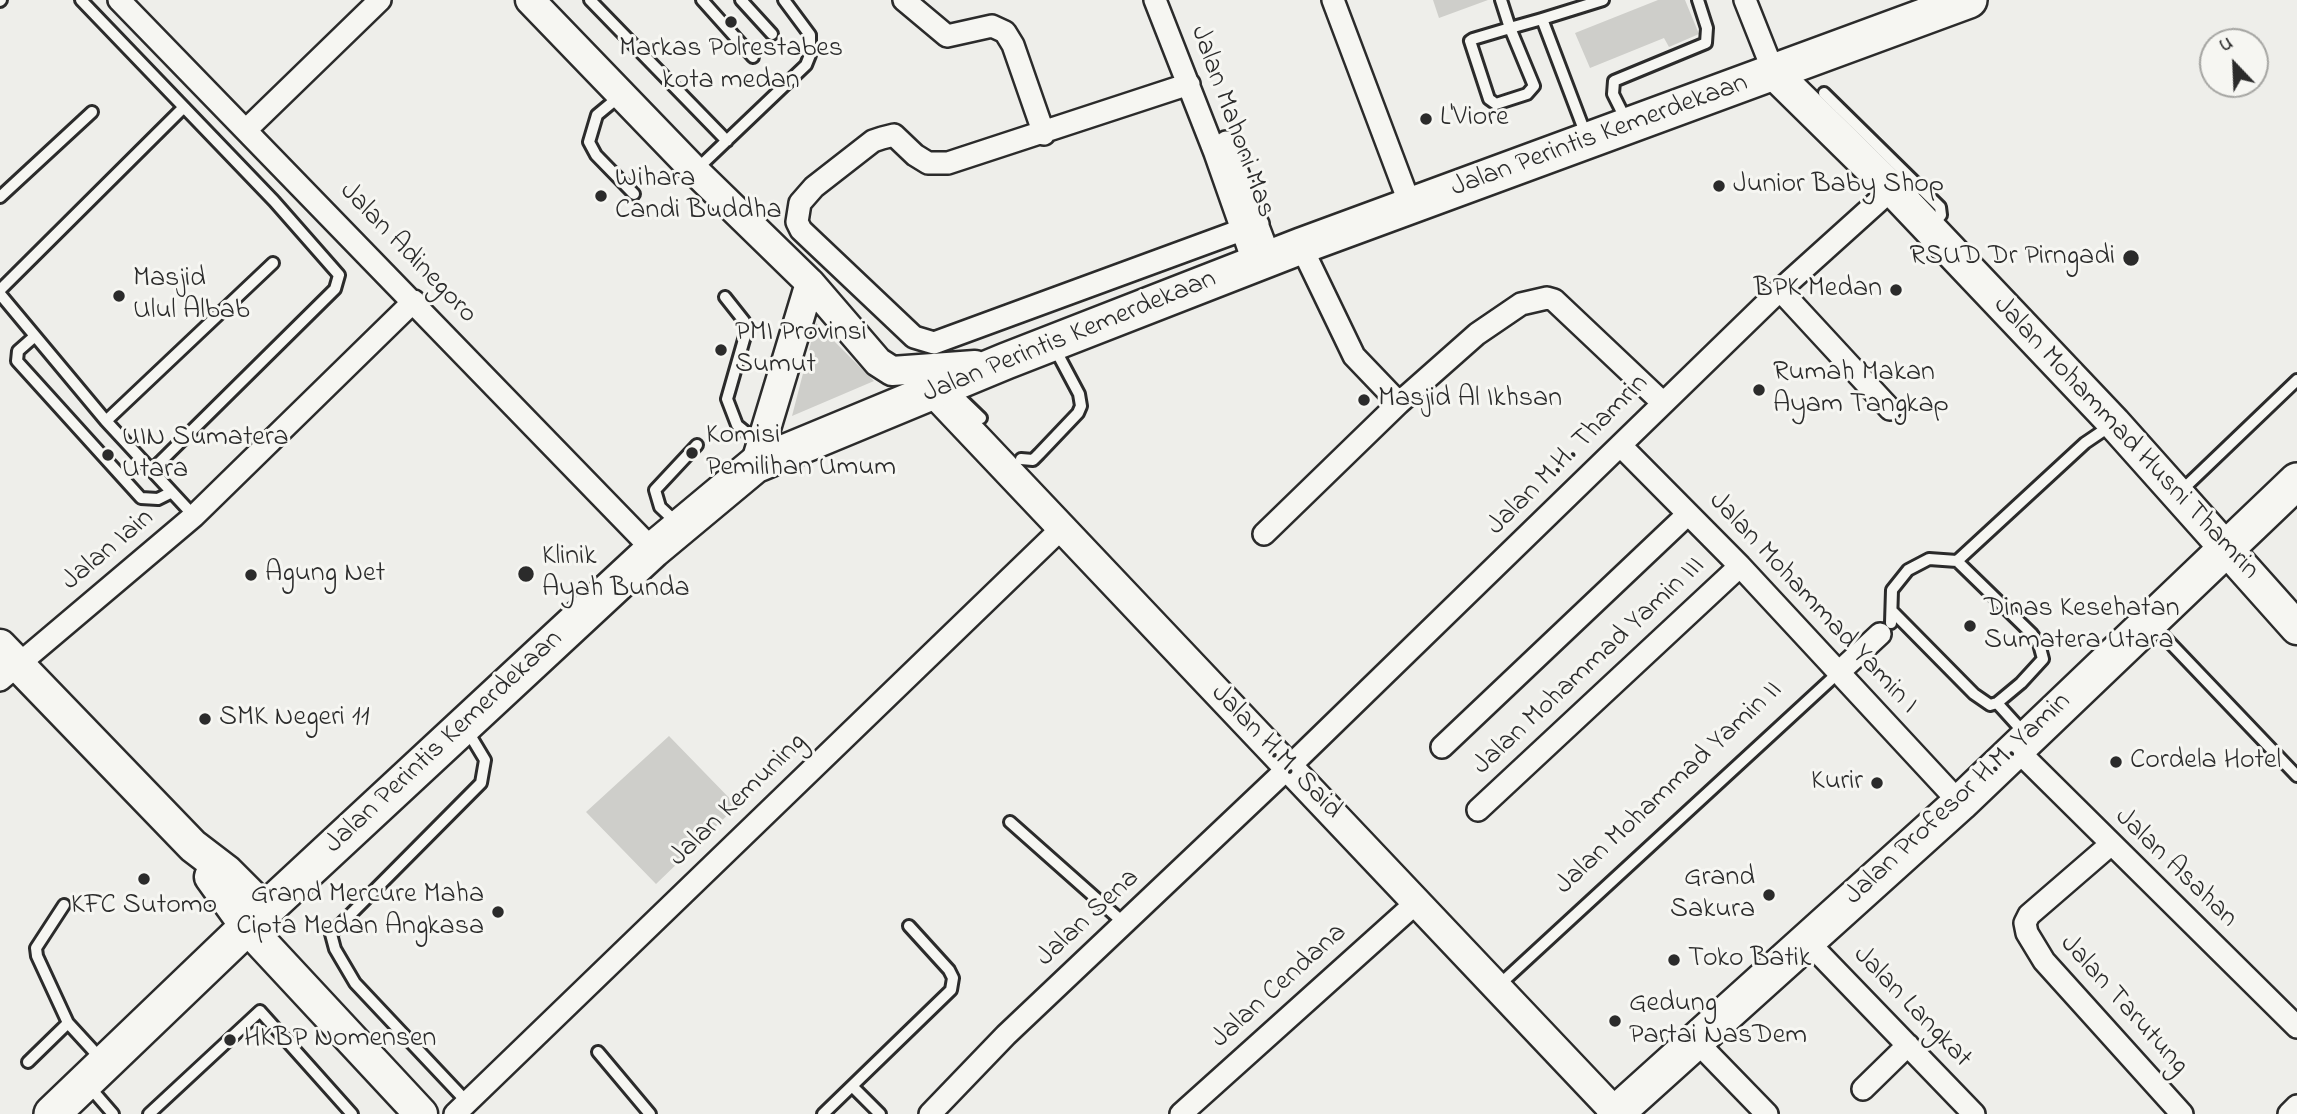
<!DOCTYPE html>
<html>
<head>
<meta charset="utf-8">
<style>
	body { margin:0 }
	#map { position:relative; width:2297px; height:1114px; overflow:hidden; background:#eeeeea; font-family:"Indie Flower",sans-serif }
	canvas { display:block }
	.north { position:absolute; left:2199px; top:28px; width:70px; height:70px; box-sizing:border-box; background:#f6f6f2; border:2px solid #a5a5a2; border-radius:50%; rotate:337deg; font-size:19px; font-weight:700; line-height:28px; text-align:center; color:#2b2b2b }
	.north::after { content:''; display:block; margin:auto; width:24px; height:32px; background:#2b2b2b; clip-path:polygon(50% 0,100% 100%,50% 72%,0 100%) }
</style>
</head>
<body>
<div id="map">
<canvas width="2297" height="1114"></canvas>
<div class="north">U</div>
</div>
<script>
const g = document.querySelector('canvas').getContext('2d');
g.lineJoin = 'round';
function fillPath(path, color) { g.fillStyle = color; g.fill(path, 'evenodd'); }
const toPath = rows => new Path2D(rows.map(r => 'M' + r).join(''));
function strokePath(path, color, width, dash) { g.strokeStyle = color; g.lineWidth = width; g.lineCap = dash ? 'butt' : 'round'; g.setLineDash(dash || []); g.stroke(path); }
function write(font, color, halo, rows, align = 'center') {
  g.font = font + ' "Indie Flower",sans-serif'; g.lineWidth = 6; g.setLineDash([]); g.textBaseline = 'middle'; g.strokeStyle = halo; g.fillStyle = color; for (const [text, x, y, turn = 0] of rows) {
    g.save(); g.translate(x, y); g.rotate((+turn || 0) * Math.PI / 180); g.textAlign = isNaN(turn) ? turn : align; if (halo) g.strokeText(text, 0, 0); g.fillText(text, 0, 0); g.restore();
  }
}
fillPath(toPath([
	[1433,0,1488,0,1439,18],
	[1658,0,1685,0,1699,34,1669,47,1664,38,1590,68,1575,33],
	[816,323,874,381,792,416],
	[669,736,737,806,656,884,586,812]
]), '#cececa');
const service = toPath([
	[81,0,274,201,339,275,335,289,152,470],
	[590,0,727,141],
	[702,0,753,57],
	[741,0,772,34],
	[1501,0,1510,28,1534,86,1527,94,1496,104,1489,99,1470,41,1473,39,1510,28,1542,19],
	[0,1,1,0],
	[1824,93,1940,207,1941,215,1932,226],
	[620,96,597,115,589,142,596,155,634,194],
	[1627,122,1613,94,1614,81,1706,43,1707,28,1698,0],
	[1586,135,1542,19,1603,0],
	[697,169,806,65,810,55,810,35,784,0],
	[0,197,92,112],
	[0,290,182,109],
	[0,294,106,421,194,516],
	[725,297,744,321,747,329,727,399,737,425,759,443],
	[35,336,18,351,17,361,141,498,158,499,172,492],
	[952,390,981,418],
	[106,421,273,263],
	[1021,459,1033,460,1039,454,1078,413,1081,406,1079,394,1054,347],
	[2179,493,2297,380],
	[677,523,660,507,655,490,697,445],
	[1957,561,2085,443,2113,424],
	[1891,623,1892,590,1908,570,1929,559,1957,561,2032,634,2039,644,2043,659,2021,683,1997,703,1990,705,1974,694,1893,612],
	[2154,626,2297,776],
	[1997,703,2026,735],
	[467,730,485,760,481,783,331,934,335,949,355,983,467,1102],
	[1010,822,1125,924],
	[64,905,36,948,37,956,68,1023,101,1059],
	[1498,986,1838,673],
	[598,1052,650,1114],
	[28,1062,68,1023],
	[87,1084,113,1114],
	[854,1088,880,1114],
	[149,1114,260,1011,352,1114],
	[823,1114,951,990,953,978,949,970,909,926]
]);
const minor = toPath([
	[119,0,653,550],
	[904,0,947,36,992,26,1005,32,1013,45,1044,134],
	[1155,0,1215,153,1254,264],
	[1333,0,1411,207],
	[1745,0,1774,73],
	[1189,84,948,163,928,163,915,155,894,135,882,138,873,141,814,187,800,203,797,222,801,230,914,337,934,343,1258,224],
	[246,130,380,0],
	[1226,142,1270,258],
	[1301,246,1354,356,1399,403],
	[1780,290,1890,409],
	[1621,446,1740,566,1960,803],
	[1264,534,1399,403,1477,334,1521,304,1547,298,1554,300,1663,403],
	[1838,673,1880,634],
	[0,680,194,516,414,301],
	[1442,747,1688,514],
	[2016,749,2297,1027],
	[1478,810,1740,566],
	[2110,845,2029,915,2025,923,2027,933,2044,961,2182,1114],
	[1807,941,1974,1114],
	[1696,1041,1767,1114],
	[1863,1089,1908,1045],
	[455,1114,1062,528],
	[930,1114,1006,1035,1288,768,1780,290,1892,189],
	[1181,1114,1417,902],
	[2289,1114,2297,1106]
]);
const tertiary = toPath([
	[530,0,695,171,810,283,878,362,892,371,975,365],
	[933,392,1617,1114],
	[755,465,810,283]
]);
const secondary = toPath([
	[1774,73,1892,189,2114,423,2297,628],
	[0,646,193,846,227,872,265,910],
	[211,877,247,927,421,1114]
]);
const primary = toPath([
	[52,1114,247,927,653,550,755,465,1006,361,1301,246,1969,0],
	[1615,1114,1960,803,2297,481]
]);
strokePath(service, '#2b2b2b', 16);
strokePath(minor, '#2b2b2b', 26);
strokePath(tertiary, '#2b2b2b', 33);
strokePath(secondary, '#2b2b2b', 37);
strokePath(primary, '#2b2b2b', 40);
strokePath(service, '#f6f6f2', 10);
strokePath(minor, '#f6f6f2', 21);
strokePath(tertiary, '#f6f6f2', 28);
strokePath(secondary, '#f6f6f2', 32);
strokePath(primary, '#f6f6f2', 35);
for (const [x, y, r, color] of [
	[731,22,7,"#2b2b2b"],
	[1426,119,7,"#2b2b2b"],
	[1719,186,7,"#2b2b2b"],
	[601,196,7,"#2b2b2b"],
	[2131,258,9,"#2b2b2b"],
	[1896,290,7,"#2b2b2b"],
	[119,296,7,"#2b2b2b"],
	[721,350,7,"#2b2b2b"],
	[1759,390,7,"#2b2b2b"],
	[1364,400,7,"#2b2b2b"],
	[692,453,7,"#2b2b2b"],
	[108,455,7,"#2b2b2b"],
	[526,574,9,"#2b2b2b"],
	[251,575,7,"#2b2b2b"],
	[1970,626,7,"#2b2b2b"],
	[205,719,7,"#2b2b2b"],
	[2116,762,7,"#2b2b2b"],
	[1877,783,7,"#2b2b2b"],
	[144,879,7,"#2b2b2b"],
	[1769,895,7,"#2b2b2b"],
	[498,912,7,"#2b2b2b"],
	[1674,960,7,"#2b2b2b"],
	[1615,1021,7,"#2b2b2b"],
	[230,1040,7,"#2b2b2b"]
]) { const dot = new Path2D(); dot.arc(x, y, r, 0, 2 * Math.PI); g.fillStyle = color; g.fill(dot); strokePath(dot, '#f6f6f2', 2.5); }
write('28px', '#2b2b2b', '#f6f6f2', [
	["Markas Polrestabes",731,50,"center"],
	["kota medan",731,82,"center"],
	["L'Viore",1440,119],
	["Wihara",615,180],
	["Candi Buddha",615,212],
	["Junior Baby Shop",1733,186],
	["RSUD Dr Pirngadi",2115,258,"right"],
	["Masjid",133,280],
	["Ulul Albab",133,312],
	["BPK Medan",1882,290,"right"],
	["PMI Provinsi",735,334],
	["Sumut",735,366],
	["Rumah Makan",1773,374],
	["Ayam Tangkap",1773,406],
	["Masjid Al Ikhsan",1378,400],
	["Komisi",706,437],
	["Pemilihan Umum",706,469],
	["UIN Sumatera",122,439],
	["Utara",122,471],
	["Klinik",542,558],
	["Ayah Bunda",542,590],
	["Agung Net",265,575],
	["Dinas Kesehatan",1984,610],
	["Sumatera Utara",1984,642],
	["SMK Negeri 11",219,719],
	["Cordela Hotel",2130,762],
	["Kurir",1863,783,"right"],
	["Grand",1755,879,"right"],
	["Sakura",1755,911,"right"],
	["Grand Mercure Maha",484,896,"right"],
	["Cipta Medan Angkasa",484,928,"right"],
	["KFC Sutomo",144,907,"center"],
	["Toko Batik",1688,960],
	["Gedung",1629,1005],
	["Partai NasDem",1629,1037],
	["HKBP Nomensen",244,1040]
], 'left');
write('28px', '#2b2b2b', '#f6f6f2', [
	["Jalan Mahoni Mas",1231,122,70],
	["Jalan Perintis Kemerdekaan",1600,137,-20],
	["Jalan Adinegoro",407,254,46],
	["Jalan Perintis Kemerdekaan",1070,338,-22],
	["Jalan Mohammad Husni Thamrin",2125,439,47],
	["Jalan M.H. Thamrin",1569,456,-45],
	["Jalan Iain",109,551,-40],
	["Jalan Mohammad Yamin I",1812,604,47],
	["Jalan Mohammad Yamin III",1590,667,-43],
	["Jalan Perintis Kemerdekaan",445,743,-43],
	["Jalan H.M. Said",1275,753,46],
	["Jalan Mohammad Yamin II",1670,789,-43],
	["Jalan Profesor H.M. Yamin",1959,800,-43],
	["Jalan Kemuning",739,801,-44],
	["Jalan Asahan",2175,869,44],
	["Jalan Sena",1089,919,-43],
	["Jalan Cendana",1280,987,-42],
	["Jalan Tarutung",2123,1006,48],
	["Jalan Langkat",1911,1008,46]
]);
</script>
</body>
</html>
